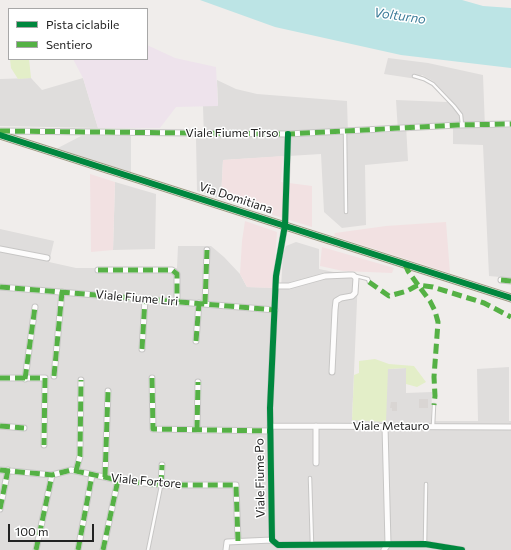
<!DOCTYPE html>
<html>
<head>
<meta charset="utf-8">
<style>
	body { margin:0 }
	#map { position:relative; width:511px; height:550px; overflow:hidden; background:#f0edeb; font-family:Commissioner,sans-serif }
	canvas { display:block }
	.legend { position:absolute; left:8px; top:8px; width:140px; height:52px; box-sizing:border-box; background:#fff; border:1px solid #a7a7a7; margin:0; padding:5px 7px; list-style:none; font-size:12px; color:#222 }
	.legend li { display:flex; align-items:center; gap:8px; height:20px }
	.legend b { width:20px; border:1px solid #a7a7a7 }
	.scale { position:absolute; left:8px; top:524px; width:86px; height:18px; box-sizing:border-box; border:2px solid #222; border-top:0; padding-left:5px; font-size:12px; line-height:14px; white-space:nowrap; color:#222; -webkit-text-stroke:3px #fff; paint-order:stroke }
</style>
</head>
<body>
<div id="map">
<canvas width="511" height="550"></canvas>
<ul class="legend">
<li><b style="height:5px;background:#00873e"></b>Pista ciclabile</li>
<li><b style="height:5px;background:#55b145"></b>Sentiero</li>
</ul>
<div class="scale">100 m</div>
</div>
<script>
const g = document.querySelector('canvas').getContext('2d');
g.lineJoin = 'round';
function fillPath(path, color) { g.fillStyle = color; g.fill(path, 'evenodd'); }
const toPath = rows => new Path2D(rows.map(r => 'M' + r).join(''));
function strokePath(path, color, width, dash) { g.strokeStyle = color; g.lineWidth = width; g.lineCap = dash ? 'butt' : 'round'; g.setLineDash(dash || []); g.stroke(path); }
function write(font, color, halo, rows, align = 'center') {
  g.font = font + ' Commissioner,sans-serif'; g.lineWidth = 3; g.setLineDash([]); g.textBaseline = 'middle'; g.strokeStyle = halo; g.fillStyle = color; for (const [text, x, y, turn = 0] of rows) {
    g.save(); g.translate(x, y); g.rotate((+turn || 0) * Math.PI / 180); g.textAlign = isNaN(turn) ? turn : align; if (halo) g.strokeText(text, 0, 0); g.fillText(text, 0, 0); g.restore();
  }
}
fillPath(toPath([
	[388,58,428,63,483,75,485,128,511,128,511,278,489,276,483,145,453,144,453,122,406,125,408,161,365,165,366,225,342,228,324,212,321,154,223,160,221,199,197,191,196,138,204,138,203,106,218,105,217,80,236,89,257,94,347,101,348,134,398,132,396,100,446,102,451,100,433,81,422,75,417,79,384,74],
	[31,78,42,90,83,78,98,128,0,126,0,79],
	[115,182,156,194,155,249,113,250],
	[0,229,54,241,49,262,76,268,177,268,178,246,211,246,224,257,240,274,247,287,281,288,283,253,286,246,296,242,319,249,319,269,358,277,352,420,388,369,406,368,406,393,432,392,431,421,478,421,477,369,509,367,509,421,511,421,511,550,0,550]
]), '#dfdddc');
fillPath(toPath([
	[283,156,281,182,312,186,312,227,221,199,223,160],
	[90,174,115,182,113,250,91,252],
	[245,221,277,232,273,288,247,287,240,274,242,241],
	[446,222,450,273,334,236,335,233,386,226],
	[322,247,394,268,392,273,343,271,320,266]
]), '#f2e1e2');
fillPath(toPath([
	[147,45,175,58,216,67,218,106,176,107,160,128,98,128,83,78,73,59,147,59]
]), '#eee3ec');
fillPath(toPath([
	[10,59,29,59,31,78,18,79,11,68],
	[375,359,389,364,414,366,426,382,417,387,406,384,406,368,388,369,386,422,352,420,354,375,359,373,359,361]
]), '#e3eec8');
fillPath(toPath([
	[81,136,131,136,131,173,56,149]
]), '#e0dfde');
fillPath(toPath([
	[200,0,462,0,483,6,511,8,511,68,401,55,275,27]
]), '#bce4e5');
fillPath(toPath([
	[419,399,428,399,428,408,419,408],
	[391,402,397,402,397,411,392,411,392,408,390,408]
]), '#d9d5d3');
const lane = toPath([
	[414,76,424,79,433,84,454,106,461,115,462,125],
	[345,131,346,212],
	[356,276,368,279,369,282],
	[433,426,434,405],
	[310,478,312,545],
	[425,543,426,484],
	[148,550,161,486]
]);
const street = toPath([
	[0,131,288,134,458,125,511,124],
	[288,134,285,225,276,276,270,408,272,540,278,545,425,544,462,550],
	[0,249,47,258],
	[98,270,172,270,177,274,177,302],
	[501,280,511,281],
	[276,286,289,286,325,276,349,275,353,275,356,278,355,293,352,296,341,298,336,301,335,310,332,372],
	[0,287,275,310],
	[205,304,207,250],
	[196,341,199,303],
	[142,349,145,299],
	[54,376,62,292],
	[0,378,45,378,44,445],
	[152,378,153,429,270,431],
	[25,379,35,307],
	[0,426,24,428],
	[270,426,511,427],
	[316,426,316,463],
	[197,430,198,382],
	[0,470,52,475,71,470,118,480,161,485,236,485,238,541],
	[76,471,80,456,81,380],
	[105,477,108,391],
	[161,485,162,465],
	[0,509,8,470],
	[36,550,52,475],
	[78,550,92,475],
	[103,550,118,480],
	[226,550,227,542,272,540],
	[384,550,388,544,385,426]
]);
const secondary = toPath([
	[0,135,511,298]
]);
strokePath(lane, '#c7c6c5', 4.5);
strokePath(street, '#c7c6c5', 7);
strokePath(secondary, '#9c9981', 9);
strokePath(lane, '#fdfcfc', 2.5);
strokePath(street, '#fdfcfc', 5);
strokePath(secondary, '#f5f4ed', 7);
strokePath(toPath([
	[0,131,288,134,458,125,511,124],
	[405,264,408,271,418,285,433,287,484,303,511,317],
	[98,270,172,270,177,274,177,302],
	[501,280,511,281],
	[369,282,389,296,407,291,418,285,430,301,435,311,438,322,434,377,435,396,434,405],
	[0,287,275,310],
	[205,304,207,250],
	[196,341,199,303],
	[142,349,145,299],
	[54,376,62,292],
	[0,378,45,378,44,445],
	[152,378,153,429,270,431],
	[25,379,35,307],
	[0,426,24,428],
	[197,430,198,382],
	[0,470,52,475,71,470,118,480,161,485,236,485,238,541],
	[76,471,80,456,81,380],
	[105,477,108,391],
	[161,485,162,465],
	[0,509,8,470],
	[36,550,52,475],
	[78,550,92,475],
	[103,550,118,480]
]), '#55b145', 5, [10, 5]);
strokePath(toPath([
	[288,134,285,225,276,276,270,408,272,540,278,545,425,544,462,550],
	[0,135,511,298]
]), '#00873e', 6);
write('12px', '#222', '#fff', [
	["Viale Fiume Tirso",232,133],
	["Via Domitiana",236,198,18],
	["Viale Fiume Liri",137,298,5],
	["Viale Metauro",391,426],
	["Viale Fiume Po",260,478,-91],
	["Viale Fortore",146,481,5]
]);
write('italic 13px', '#3b7b98', '#fff', [
	["Volturno",400,16,8]
]);
</script>
</body>
</html>
